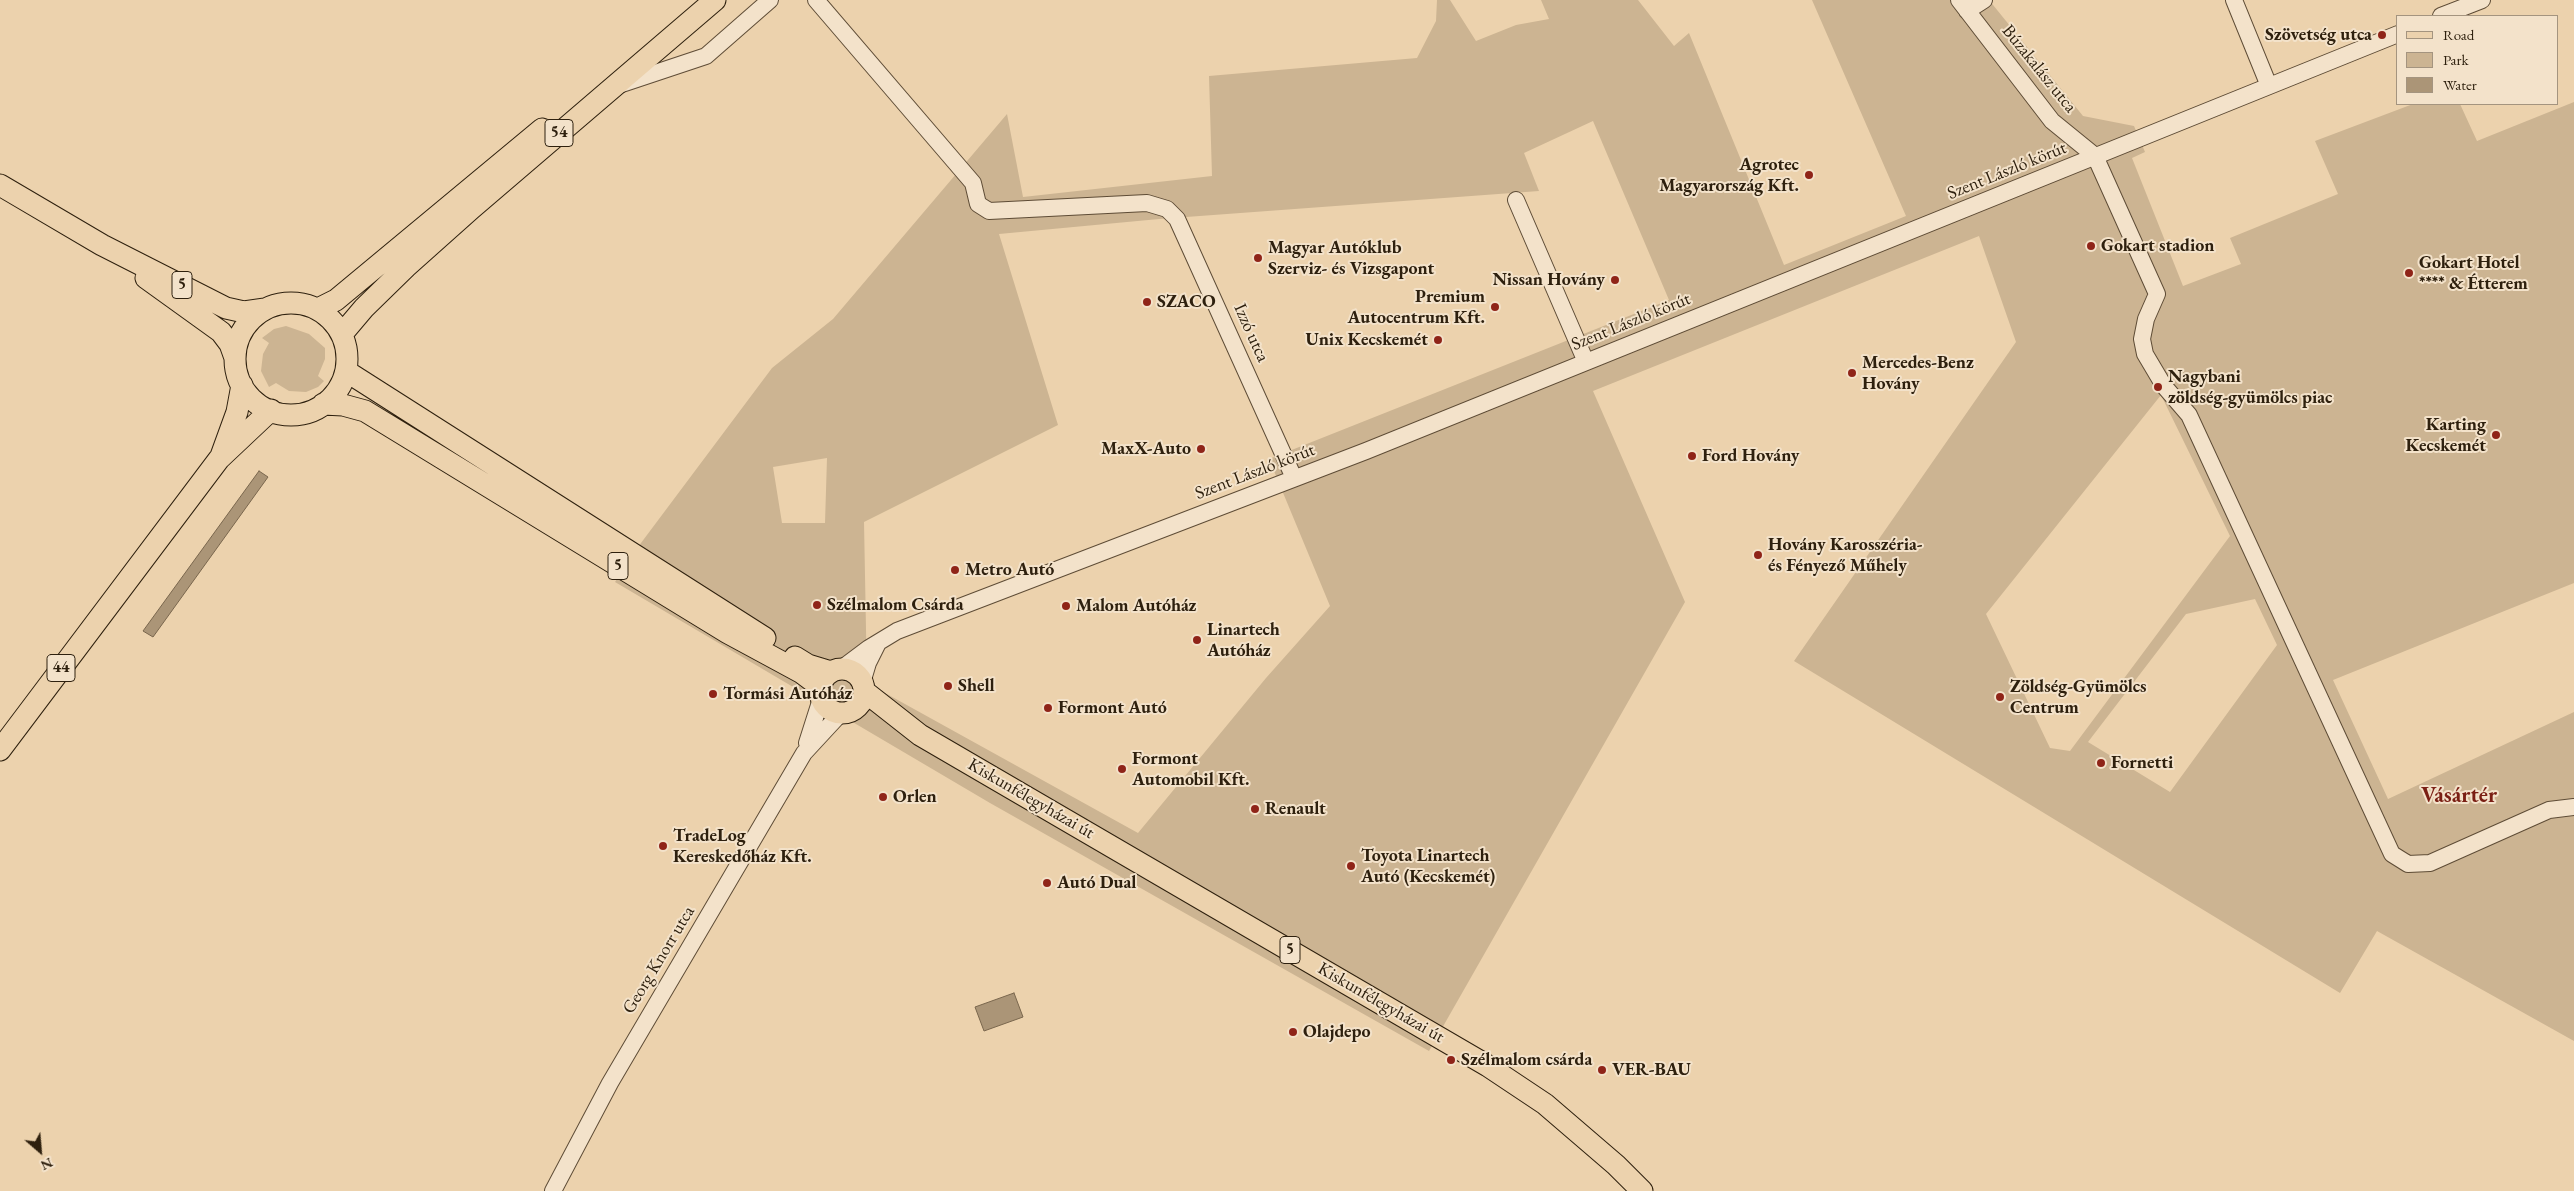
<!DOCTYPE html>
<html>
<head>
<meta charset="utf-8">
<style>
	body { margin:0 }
	#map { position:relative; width:2574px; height:1191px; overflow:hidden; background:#ecd2ad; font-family:"EB Garamond",serif }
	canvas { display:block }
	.legend { position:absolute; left:2396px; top:15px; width:162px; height:90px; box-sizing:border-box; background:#f3e2ca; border:1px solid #a4947f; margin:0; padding:6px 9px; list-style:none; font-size:15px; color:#2e200e }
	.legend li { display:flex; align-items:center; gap:10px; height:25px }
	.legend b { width:25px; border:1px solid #a4947f }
	.north { position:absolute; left:15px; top:1126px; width:50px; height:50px; -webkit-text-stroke:4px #f3e2ca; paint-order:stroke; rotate:153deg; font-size:14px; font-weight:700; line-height:20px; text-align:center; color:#2e200e }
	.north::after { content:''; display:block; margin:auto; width:18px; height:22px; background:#2e200e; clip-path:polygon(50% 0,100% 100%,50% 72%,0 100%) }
</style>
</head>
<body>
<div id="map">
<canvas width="2574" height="1191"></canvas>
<ul class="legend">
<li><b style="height:6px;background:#ecd2ad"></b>Road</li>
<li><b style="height:14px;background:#ccb492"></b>Park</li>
<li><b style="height:14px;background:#ab9577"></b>Water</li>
</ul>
<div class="north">N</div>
</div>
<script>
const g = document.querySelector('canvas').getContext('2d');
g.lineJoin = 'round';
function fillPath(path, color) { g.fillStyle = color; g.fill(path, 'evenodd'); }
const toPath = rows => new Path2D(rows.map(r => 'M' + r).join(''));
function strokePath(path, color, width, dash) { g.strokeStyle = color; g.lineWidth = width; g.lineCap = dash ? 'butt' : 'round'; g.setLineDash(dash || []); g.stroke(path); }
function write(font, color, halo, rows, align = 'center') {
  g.font = font + ' "EB Garamond",serif'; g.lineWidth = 4; g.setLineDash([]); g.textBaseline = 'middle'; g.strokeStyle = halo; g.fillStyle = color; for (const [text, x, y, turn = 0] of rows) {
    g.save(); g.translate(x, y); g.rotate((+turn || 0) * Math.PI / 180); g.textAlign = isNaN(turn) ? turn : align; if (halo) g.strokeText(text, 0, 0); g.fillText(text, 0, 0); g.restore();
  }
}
fillPath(toPath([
	[1437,0,1450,0,1476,41,1516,25,1549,19,1541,0,1638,0,1674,46,1689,33,1784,265,1906,216,1812,0,1989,0,2083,116,2134,126,2145,152,2132,158,2183,286,2241,264,2230,238,2338,194,2315,141,2413,104,2460,104,2477,141,2574,102,2574,583,2333,680,2388,799,2574,712,2574,1041,2377,931,2340,993,1794,661,2016,342,1979,236,1593,391,1685,602,1429,1051,990,803,615,582,641,543,772,368,833,319,1007,114,1023,197,1212,176,1209,76,1417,58,1436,21],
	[1593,121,1669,300,1269,459,1330,606,1266,678,1138,833,867,683,864,522,1058,425,999,234,1159,219,1539,191,1524,153],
	[2161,395,2230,536,2070,751,2050,748,1986,614],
	[827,458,825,523,782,523,773,467],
	[2255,599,2277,645,2170,792,2088,742,2186,614],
	[286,326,309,334,325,348,325,359,318,376,324,381,318,387,306,392,289,391,276,383,269,387,261,371,263,354,269,343,262,338,274,329]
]), '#ccb492');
const water = toPath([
	[259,471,268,477,153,637,143,631,259,471],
	[1014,993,1023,1017,984,1031,975,1007,1014,993]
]);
fillPath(water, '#ab9577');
strokePath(water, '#79664d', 1);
const minor = toPath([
	[816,0,973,183,978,204,989,211,1147,203,1167,209,1177,219,1294,478],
	[1959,0,2052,121,2095,156,2157,294,2146,319,2142,339,2145,354,2164,386,2189,415,2392,854,2408,864,2430,863,2549,810,2574,807],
	[2234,0,2269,86],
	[1967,11,1984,0],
	[2441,16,2482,0],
	[619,85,706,56,770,0],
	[1516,200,1586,362],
	[841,669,869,648,897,631,1366,451,2398,34],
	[862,683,868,663,878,643],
	[807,743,821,699],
	[553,1191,610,1083,804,753,841,713]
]);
const major = toPath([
	[0,185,102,245,226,308,244,312,265,309],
	[146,278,221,332,230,344,235,358],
	'235 359a56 56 0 1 1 112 0a56 56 0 1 1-112 0Z',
	[318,309,336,300,542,129],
	[342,334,364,308,406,267,471,209,715,0],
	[346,371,765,638],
	[323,404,343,405,365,411,728,633,802,673,814,682,820,690],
	[221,456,237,412,242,385],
	[795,657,808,665,831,672],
	'820 691a22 22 0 1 1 44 0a22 22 0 1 1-44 0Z',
	[864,691,920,735,1488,1066,1545,1104,1616,1165,1642,1191],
	[0,750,219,459,271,410]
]);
strokePath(minor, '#5e4c36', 18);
strokePath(major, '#2e200e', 23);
strokePath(minor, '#f3e2ca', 16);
strokePath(major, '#ecd2ad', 21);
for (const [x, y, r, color] of [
	[2382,35,5,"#8f2418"],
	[1809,175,5,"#8f2418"],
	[2091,246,5,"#8f2418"],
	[1258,258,5,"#8f2418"],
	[2409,273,5,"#8f2418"],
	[1615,280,5,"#8f2418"],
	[1147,302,5,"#8f2418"],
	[1495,307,5,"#8f2418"],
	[1438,340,5,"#8f2418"],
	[1852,373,5,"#8f2418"],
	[2158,387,5,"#8f2418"],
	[2496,435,5,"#8f2418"],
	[1201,449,5,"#8f2418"],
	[1692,456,5,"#8f2418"],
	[1758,555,5,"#8f2418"],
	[955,570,5,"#8f2418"],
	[817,605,5,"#8f2418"],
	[1066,606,5,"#8f2418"],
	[1197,640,5,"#8f2418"],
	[948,686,5,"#8f2418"],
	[713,694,5,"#8f2418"],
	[2000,697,5,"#8f2418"],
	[1048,708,5,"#8f2418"],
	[2101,763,5,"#8f2418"],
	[1122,769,5,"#8f2418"],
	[883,797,5,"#8f2418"],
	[1255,809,5,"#8f2418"],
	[663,846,5,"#8f2418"],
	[1351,866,5,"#8f2418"],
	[1047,883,5,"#8f2418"],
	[1293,1032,5,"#8f2418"],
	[1451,1060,5,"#8f2418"],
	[1602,1070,5,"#8f2418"]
]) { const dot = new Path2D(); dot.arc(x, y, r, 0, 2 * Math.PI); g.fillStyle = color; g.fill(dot); strokePath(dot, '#f3e2ca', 2); }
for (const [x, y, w] of [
	[559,133,28],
	[182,285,20],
	[618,566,20],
	[61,668,28],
	[1290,950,20]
]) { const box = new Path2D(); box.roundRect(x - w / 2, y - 13.5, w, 27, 4); g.fillStyle = '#f3e2ca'; g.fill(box); strokePath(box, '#2e200e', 1); }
write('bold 16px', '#2e200e', null, [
	["54",559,133],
	["5",182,285],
	["5",618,566],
	["44",61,668],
	["5",1290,950]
]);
write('bold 18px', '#2e200e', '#f3e2ca', [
	["Szövetség utca",2372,35,"right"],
	["Agrotec",1799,165,"right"],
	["Magyarország Kft.",1799,186,"right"],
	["Gokart stadion",2101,246],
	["Magyar Autóklub",1268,248],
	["Szerviz- és Vizsgapont",1268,269],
	["Gokart Hotel",2419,263],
	["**** & Étterem",2419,284],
	["Nissan Hovány",1605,280,"right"],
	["Premium",1485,297,"right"],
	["Autocentrum Kft.",1485,318,"right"],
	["SZACO",1157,302],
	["Unix Kecskemét",1428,340,"right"],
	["Mercedes-Benz",1862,363],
	["Hovány",1862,384],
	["Nagybani",2168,377],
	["zöldség-gyümölcs piac",2168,398],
	["Karting",2486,425,"right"],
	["Kecskemét",2486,446,"right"],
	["MaxX-Auto",1191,449,"right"],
	["Ford Hovány",1702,456],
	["Hovány Karosszéria-",1768,545],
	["és Fényező Műhely",1768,566],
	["Metro Autó",965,570],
	["Szélmalom Csárda",827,605],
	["Malom Autóház",1076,606],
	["Linartech",1207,630],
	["Autóház",1207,651],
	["Shell",958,686],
	["Zöldség-Gyümölcs",2010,687],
	["Centrum",2010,708],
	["Tormási Autóház",723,694],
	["Formont Autó",1058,708],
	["Formont",1132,759],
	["Automobil Kft.",1132,780],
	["Fornetti",2111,763],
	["Orlen",893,797],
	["Renault",1265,809],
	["TradeLog",673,836],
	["Kereskedőház Kft.",673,857],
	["Toyota Linartech",1361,856],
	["Autó (Kecskemét)",1361,877],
	["Autó Dual",1057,883],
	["Olajdepo",1303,1032],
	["Szélmalom csárda",1461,1060],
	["VER-BAU",1612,1070]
], 'left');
write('18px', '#2e200e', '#f3e2ca', [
	["Búzakalász utca",2039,69,51],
	["Szent László körút",2007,171,-22],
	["Szent László körút",1631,322,-22],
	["Izzó utca",1251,333,66],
	["Szent László körút",1255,472,-21],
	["Kiskunfélegyházai út",1031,799,30],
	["Georg Knorr utca",659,960,-59],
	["Kiskunfélegyházai út",1381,1003,30]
]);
write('bold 22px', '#7a1f14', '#f3e2ca', [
	["Vásártér",2459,796]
]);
</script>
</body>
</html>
